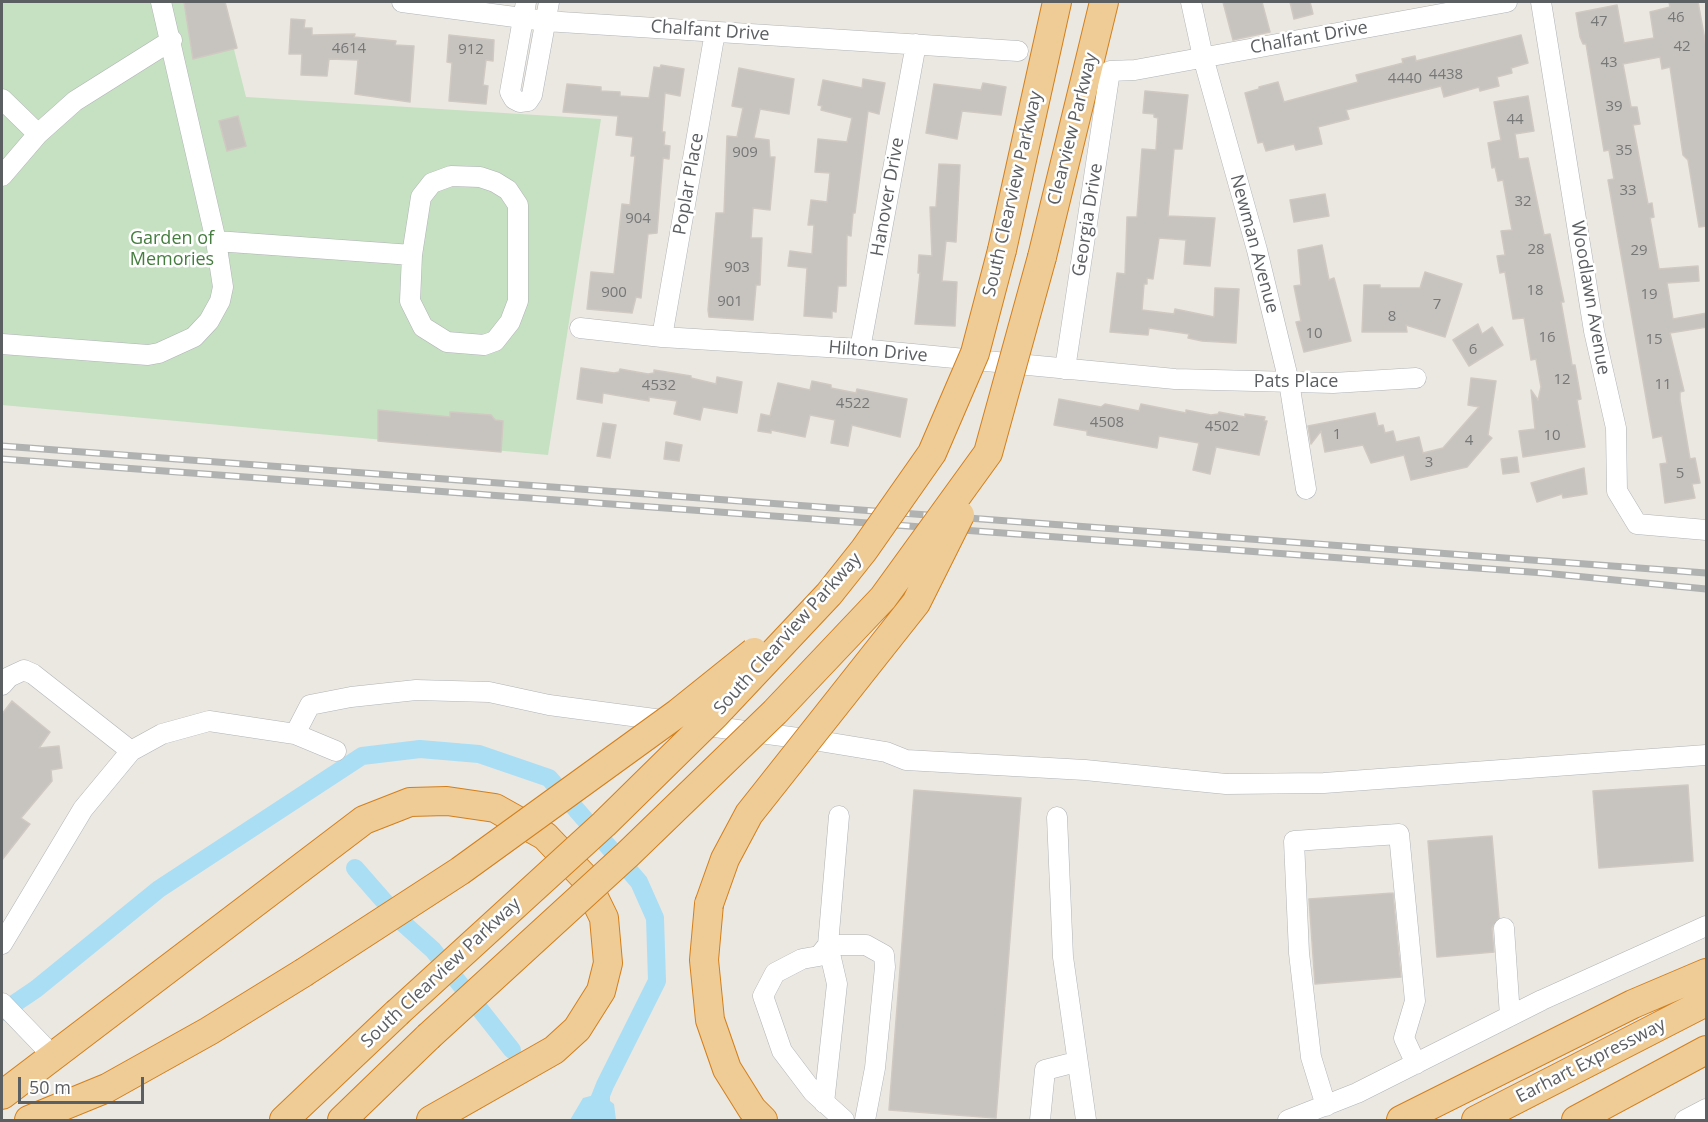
<!DOCTYPE html>
<html>
<head>
<meta charset="utf-8">
<style>
	body { margin:0 }
	#map { position:relative; width:1708px; height:1122px; overflow:hidden; background:#ebe8e2; font-family:"Open Sans",sans-serif }
	canvas { display:block }
	.frame { position:absolute; inset:0; border:3px solid #5b5f61; pointer-events:none }
	.scale { position:absolute; left:18px; top:1077px; width:126px; height:27px; box-sizing:border-box; border:3px solid #5b5f61; border-top:0; padding-left:8px; font-size:18px; line-height:21px; white-space:nowrap; color:#5b5f61; -webkit-text-stroke:4px #fff; paint-order:stroke }
</style>
</head>
<body>
<div id="map">
<canvas width="1708" height="1122"></canvas>
<div class="frame"></div>
<div class="scale">50 m</div>
</div>
<script>
const g = document.querySelector('canvas').getContext('2d');
g.lineJoin = 'round';
function fillPath(path, color) { g.fillStyle = color; g.fill(path, 'evenodd'); }
const toPath = rows => new Path2D(rows.map(r => 'M' + r).join(''));
function strokePath(path, color, width, dash) { g.strokeStyle = color; g.lineWidth = width; g.lineCap = dash ? 'butt' : 'round'; g.setLineDash(dash || []); g.stroke(path); }
function write(font, color, halo, rows, align = 'center') {
  g.font = font + ' "Open Sans",sans-serif'; g.lineWidth = 5; g.setLineDash([]); g.textBaseline = 'middle'; g.strokeStyle = halo; g.fillStyle = color; for (const [text, x, y, turn = 0] of rows) {
    g.save(); g.translate(x, y); g.rotate((+turn || 0) * Math.PI / 180); g.textAlign = isNaN(turn) ? turn : align; if (halo) g.strokeText(text, 0, 0); g.fillText(text, 0, 0); g.restore();
  }
}
fillPath(toPath([
	[2,2,222,2,246,97,601,119,548,455,2,405]
]), '#c6e0c2');
fillPath(toPath([
	[601,1080,610,1086,610,1101,614,1104,616,1120,570,1120,583,1098,594,1095]
]), '#aadef4');
strokePath(toPath([
	[414,938,418,936],
	[420,944,424,942]
]), '#aadef4', 5);
strokePath(toPath([
	[355,868,404,924,433,950,512,1050],
	[2,1012,36,989,159,889,362,756,420,749,479,754,549,778,639,882,655,918,657,981,605,1085,591,1120]
]), '#aadef4', 18);
const building = toPath([
	[184,2,225,2,237,48,193,59,184,2],
	[1223,2,1262,2,1270,32,1233,40,1223,2],
	[1290,2,1310,2,1313,14,1294,19,1290,2],
	[1669,2,1698,2,1707,51,1707,226,1699,227,1688,160,1683,155,1670,67,1662,69,1660,57,1623,64,1631,107,1637,107,1640,124,1633,125,1648,204,1652,203,1654,217,1650,218,1659,269,1698,266,1699,281,1667,283,1673,319,1707,313,1707,327,1670,333,1684,391,1680,392,1680,400,1690,459,1695,458,1700,483,1692,484,1695,498,1665,503,1660,464,1667,463,1662,436,1653,438,1608,180,1614,179,1609,150,1604,151,1586,44,1583,44,1580,37,1576,13,1617,5,1624,43,1654,38,1650,12,1670,7,1669,2],
	[291,19,305,20,304,28,312,28,312,35,355,34,354,37,396,41,395,45,414,46,410,102,355,94,358,60,329,59,327,76,301,75,302,54,289,54,291,19],
	[449,35,494,40,493,61,486,60,483,85,488,86,486,104,449,101,452,63,447,62,449,35],
	[1521,35,1528,63,1511,68,1512,73,1497,77,1499,86,1480,91,1479,87,1444,97,1441,86,1346,110,1349,119,1318,127,1322,144,1296,150,1294,144,1266,151,1263,142,1258,143,1245,93,1259,89,1259,87,1278,82,1284,102,1358,82,1356,75,1403,63,1402,59,1415,56,1416,61,1521,35],
	[661,65,684,69,680,96,665,93,662,132,665,132,664,145,670,146,669,159,663,158,657,233,648,234,641,298,636,297,632,313,587,309,591,272,614,274,622,204,630,205,635,156,631,156,633,137,616,135,618,116,563,112,567,84,601,87,601,91,620,92,620,96,649,98,654,67,660,68,661,65],
	[739,68,794,79,789,114,760,109,754,138,769,140,770,157,775,157,770,210,753,208,751,238,762,238,760,285,756,285,753,320,709,317,708,310,716,213,724,213,727,136,737,137,743,108,732,106,739,68],
	[863,79,885,83,879,114,868,111,855,213,853,213,851,236,847,235,846,286,838,286,836,312,832,311,832,318,804,316,807,268,788,266,790,251,812,254,814,225,808,225,811,200,827,202,830,173,815,172,818,139,847,142,852,118,821,110,822,106,818,105,823,80,862,88,863,79],
	[983,83,1006,87,1001,115,962,111,957,139,926,133,934,84,981,90,983,83],
	[1145,91,1188,95,1182,149,1174,149,1168,216,1215,218,1210,266,1184,264,1186,240,1159,238,1153,279,1147,278,1147,284,1144,284,1142,310,1174,314,1175,309,1214,317,1215,288,1239,289,1236,343,1202,341,1188,338,1189,334,1149,328,1148,335,1110,332,1117,273,1125,274,1127,217,1137,217,1142,149,1156,150,1158,118,1154,117,1154,114,1143,113,1145,91],
	[1528,96,1534,131,1515,134,1519,159,1528,158,1544,235,1550,234,1564,302,1561,302,1571,358,1572,365,1575,365,1581,399,1577,400,1585,447,1523,457,1519,431,1535,429,1531,390,1538,400,1541,387,1536,359,1531,360,1524,318,1513,319,1505,272,1500,273,1497,256,1505,255,1501,231,1512,230,1503,180,1498,181,1495,167,1492,168,1488,143,1501,140,1494,102,1528,96],
	[238,116,246,146,227,151,219,121,238,116],
	[939,164,960,165,956,242,946,241,942,281,957,282,955,326,915,324,920,273,918,273,919,255,932,256,930,207,936,207,939,164],
	[1325,194,1329,216,1294,222,1290,200,1325,194],
	[1322,245,1329,280,1334,278,1351,341,1304,352,1296,322,1301,321,1294,286,1301,285,1298,250,1322,245],
	[1425,272,1462,284,1445,337,1406,325,1407,332,1362,332,1364,285,1380,285,1380,288,1420,288,1425,272],
	[1478,324,1482,334,1492,327,1503,345,1469,366,1453,340,1478,324],
	[581,368,614,373,619,372,620,369,648,374,654,373,654,370,691,376,691,378,716,384,717,377,742,382,737,413,703,407,700,420,674,414,677,401,649,397,649,401,603,393,602,403,577,399,581,368],
	[1471,378,1496,381,1488,435,1492,438,1467,467,1411,480,1404,455,1371,463,1363,445,1325,452,1321,431,1311,444,1308,426,1375,413,1378,426,1383,425,1385,433,1393,431,1396,442,1419,437,1423,453,1443,448,1479,407,1468,405,1471,378],
	[812,381,831,385,831,388,856,393,857,389,907,399,900,437,852,425,848,446,831,443,835,420,810,415,805,437,771,430,771,433,758,431,761,414,770,416,778,383,810,390,812,381],
	[1059,399,1101,407,1105,404,1139,411,1141,404,1186,413,1186,410,1211,415,1218,414,1219,412,1245,417,1245,414,1265,417,1264,421,1267,421,1259,455,1216,447,1210,474,1193,470,1199,443,1159,436,1157,448,1087,435,1087,431,1054,425,1059,399],
	[378,410,450,417,450,412,491,415,495,420,503,421,501,452,378,441,378,410],
	[603,423,616,425,610,458,597,456,603,423],
	[666,442,682,445,679,461,664,459,666,442],
	[1517,457,1519,472,1503,474,1501,459,1517,457],
	[1584,468,1587,494,1563,498,1562,494,1537,502,1531,483,1584,468],
	[12,701,50,732,39,748,59,746,62,768,51,770,52,781,21,818,30,824,2,860,2,714,12,701],
	[1688,785,1693,861,1599,868,1593,791,1688,785],
	[914,790,1021,798,996,1118,889,1110,914,790],
	[1492,836,1499,918,1492,928,1494,952,1437,957,1428,841,1492,836],
	[1393,893,1401,977,1315,984,1309,899,1393,893]
]);
fillPath(building, '#c7c3bf');
strokePath(building, '#cfc9c2', 1.5);
const minor = toPath([
	[402,2,545,21,1018,51],
	[526,2,510,92,514,99,520,102,528,101,532,95,549,2],
	[1191,2,1203,57,1257,250,1289,382,1306,489],
	[1541,2,1594,331,1616,428,1617,491,1637,524,1706,530],
	[2,99,38,134],
	[2,176,38,134,75,101,172,40],
	[451,176,480,177,495,182,508,190,518,205,518,301,510,322,495,341,484,345,447,342,423,327,410,301,412,255,421,197,432,183,451,176],
	[216,241,412,255],
	[580,328,662,337,860,349,1175,379,1333,383,1416,378],
	[662,337,715,32],
	[2,344,148,355,159,353,194,337,209,321,220,301,223,287,216,241,161,2],
	[860,349,916,44],
	[1065,369,1110,71,1135,70,1507,2],
	[2,685,9,677,24,670,33,674,131,751,162,734,209,721,295,734,336,751],
	[295,734,310,705,351,697,416,690,489,692,549,705,813,740,886,752,906,760,1085,770,1226,784,1324,783,1706,755],
	[839,816,828,945,819,956,802,959,775,973,763,996,782,1051,813,1092,844,1120],
	[1057,817,1063,957,1086,1120],
	[1504,928,1510,1016],
	[2,944,83,809,131,751],
	[2,1003,53,1056],
	[824,1103,837,984,828,945,866,945,884,955,885,967,875,1068,865,1120],
	[1326,1106,1311,1057,1299,953,1294,841,1399,834,1415,1001,1404,1038,1416,1064],
	[1040,1120,1045,1070,1076,1062],
	[1288,1120,1357,1093,1542,1000,1706,926],
	[1685,1120,1706,1109]
]);
const highway = toPath([
	[1002,250,1057,2],
	[1042,257,1104,2],
	[709,904,704,960,710,1020,727,1069,752,1109,763,1120],
	[2,1095,364,820,410,802,447,801,495,808,545,836,584,877,604,918,608,963,601,991,577,1029,554,1050,431,1120],
	[29,1120,107,1088,209,1031,303,973],
	[284,1120,397,1013],
	[342,1120,428,1037],
	[1401,1120,1633,1004,1706,973],
	[1476,1120,1706,1002],
	[1576,1120,1706,1050]
]);
strokePath(minor, '#b0b3b6', 21);
strokePath(highway, '#d37f1b', 30);
strokePath(minor, '#fff', 20);
strokePath(highway, '#efcc95', 28);
const rail = toPath([
	[2,446,1706,573],
	[2,459,1544,573,1706,589]
]);
strokePath(rail, '#b0b1b1', 7);
strokePath(rail, '#fff', 4.5, [14]);
const highwayBridge = toPath([
	[709,904,725,859,749,814,916,603,960,515],
	[303,973,460,871,678,713,754,652],
	[397,1013,604,824,716,714,829,594,864,550,932,453,975,353,1002,250],
	[428,1037,627,855,775,712,883,598,988,453,1042,257]
]);
strokePath(highwayBridge, '#d37f1b', 30, []);
strokePath(highwayBridge, '#efcc95', 28);
write('15px', '#767878', null, [
	["46",1676,18],
	["47",1599,22],
	["42",1682,47],
	["4614",349,49],
	["912",471,50],
	["43",1609,63],
	["4438",1446,75],
	["4440",1405,79],
	["39",1614,107],
	["44",1515,120],
	["35",1624,151],
	["909",745,153],
	["33",1628,191],
	["32",1523,202],
	["904",638,219],
	["28",1536,250],
	["29",1639,251],
	["903",737,268],
	["18",1535,291],
	["900",614,293],
	["19",1649,295],
	["901",730,302],
	["7",1437,305],
	["8",1392,317],
	["10",1314,334],
	["16",1547,338],
	["15",1654,340],
	["6",1473,350],
	["12",1562,380],
	["11",1663,385],
	["4532",659,386],
	["4522",853,404],
	["4508",1107,423],
	["4502",1222,427],
	["1",1337,435],
	["10",1552,436],
	["4",1469,441],
	["3",1429,463],
	["5",1680,474]
]);
write('18px', '#5b5f61', '#fff', [
	["Chalfant Drive",710,31,4],
	["Chalfant Drive",1309,38,-10],
	["Clearview Parkway",1073,129,-76],
	["Poplar Place",689,184,-80],
	["South Clearview Parkway",1013,194,-77],
	["Hanover Drive",888,197,-80],
	["Georgia Drive",1088,220,-81],
	["Newman Avenue",1254,244,75],
	["Woodlawn Avenue",1590,298,80],
	["Hilton Drive",878,352,5],
	["Pats Place",1296,382],
	["South Clearview Parkway",788,634,-48],
	["South Clearview Parkway",441,973,-43],
	["Earhart Expressway",1591,1061,-27]
]);
write('18px', '#447d3e', '#fff', [
	["Garden of",172,239],
	["Memories",172,260]
]);
</script>
</body>
</html>
